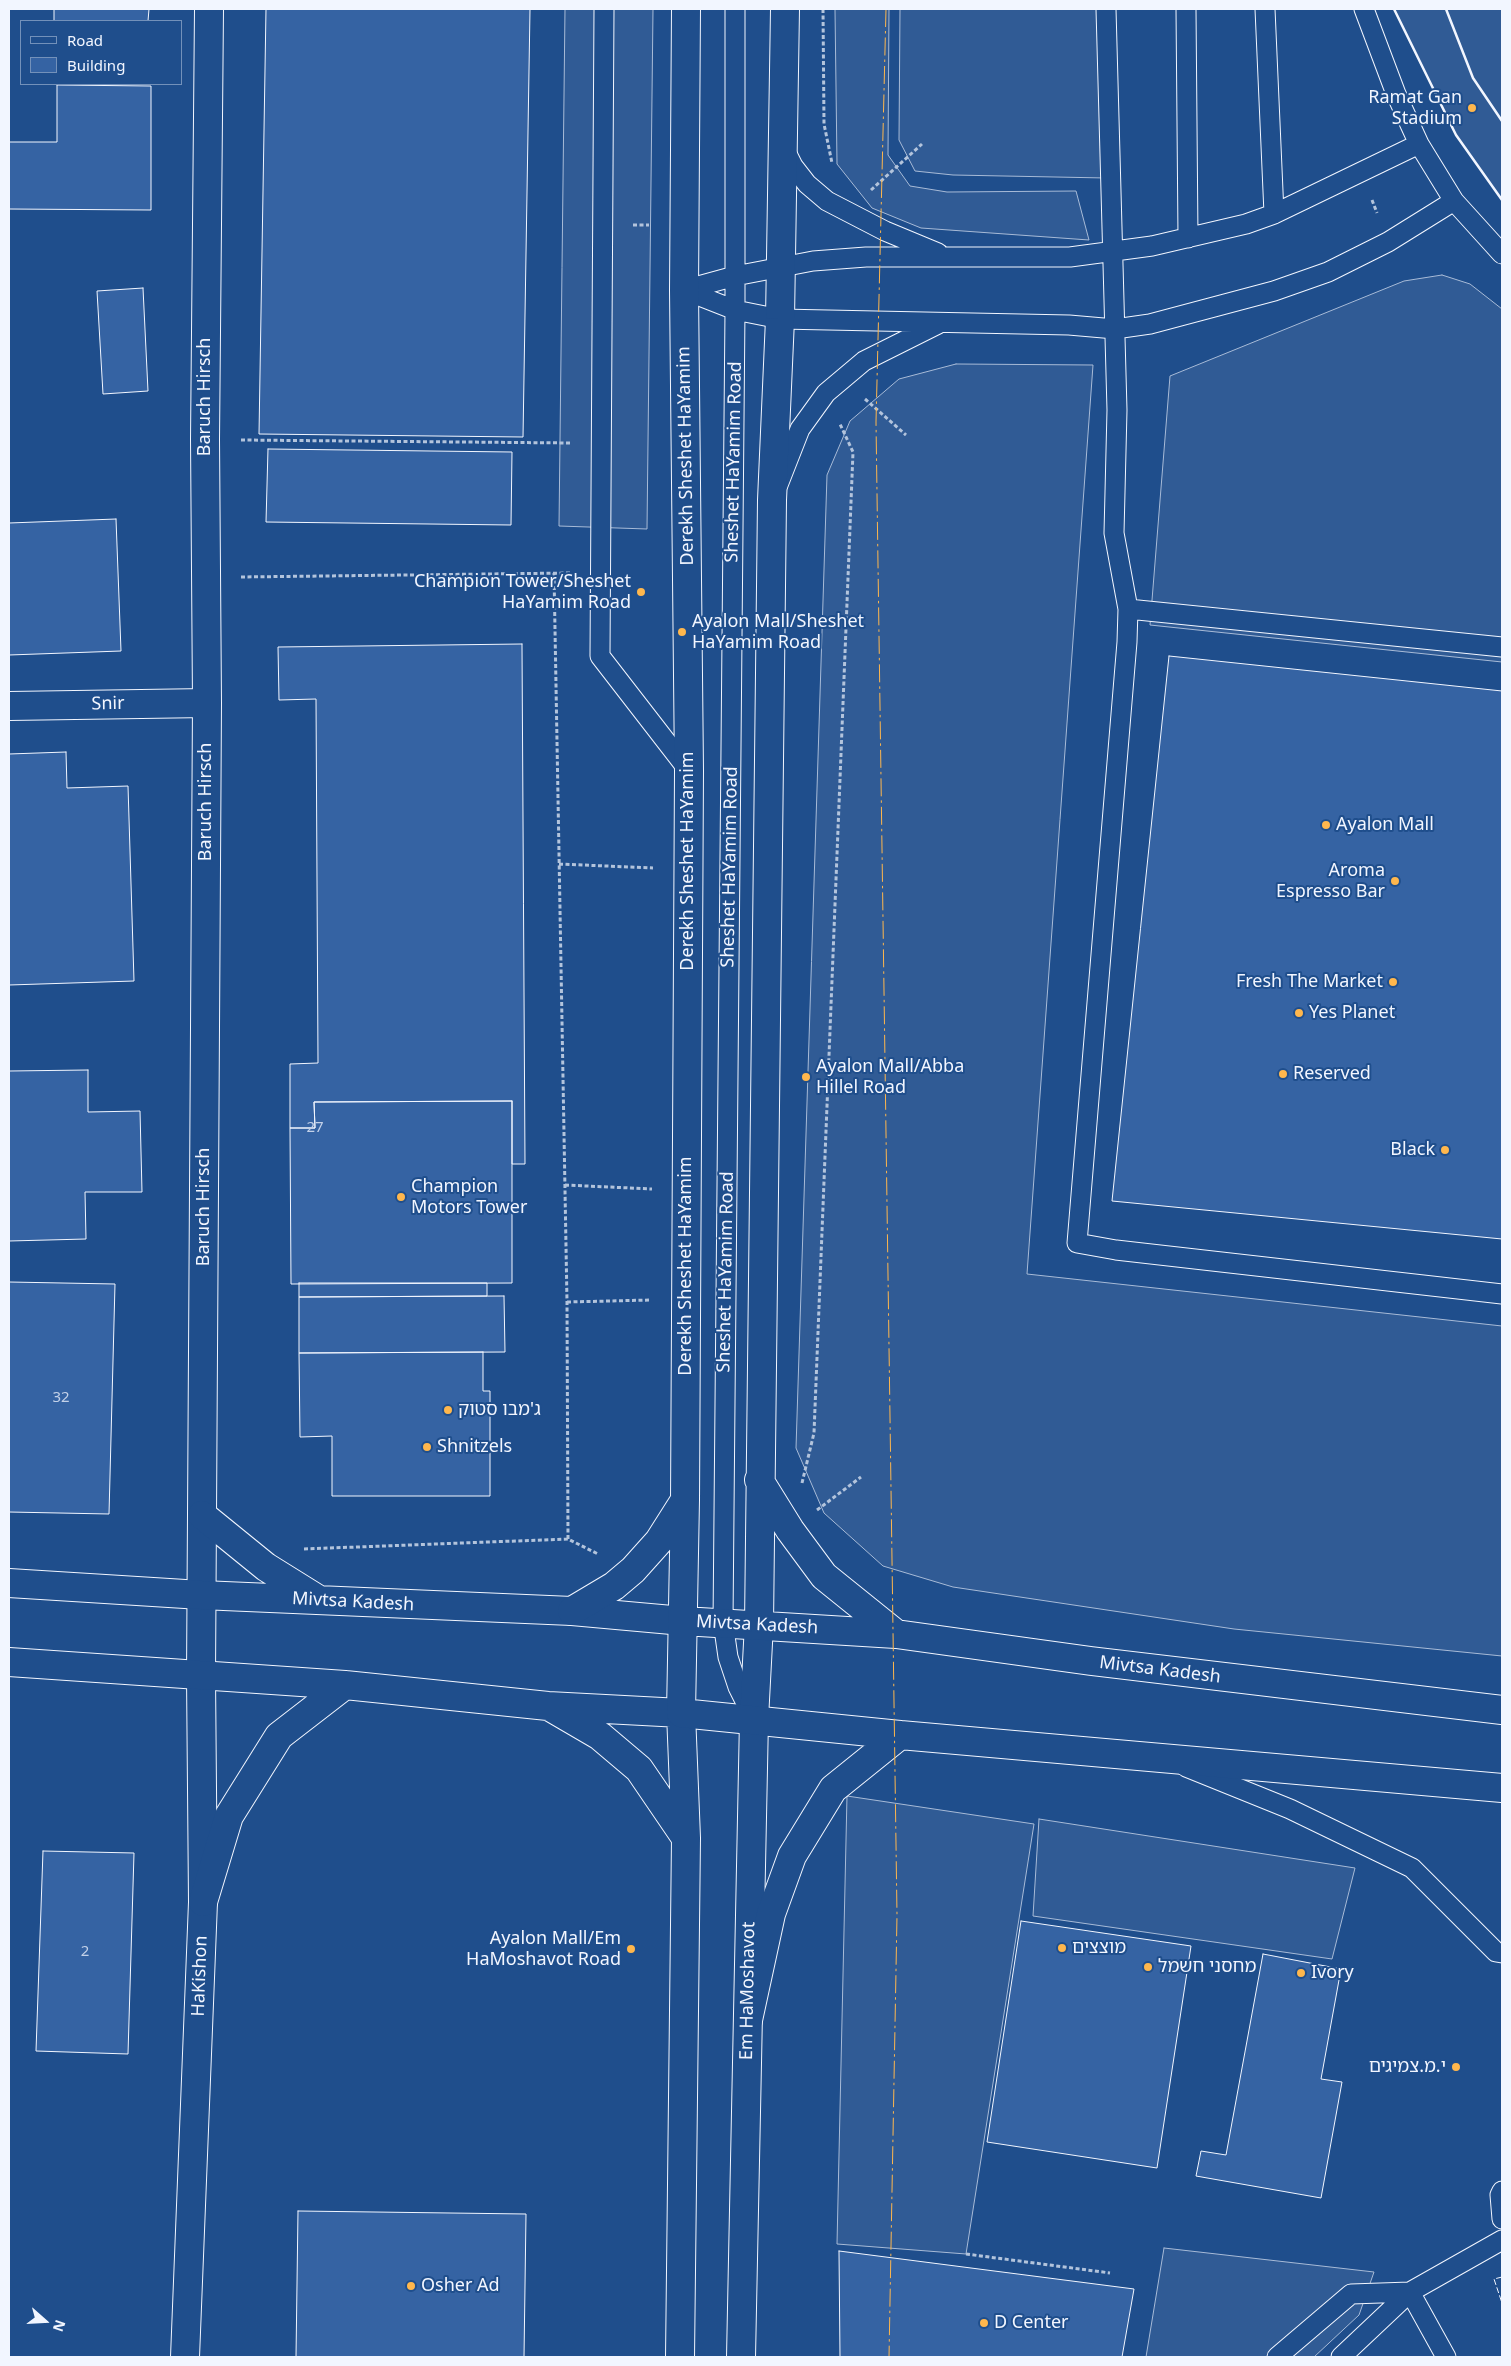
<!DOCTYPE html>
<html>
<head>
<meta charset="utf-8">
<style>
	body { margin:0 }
	#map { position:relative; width:1511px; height:2366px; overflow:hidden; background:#1f4e8c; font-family:"Noto Sans",sans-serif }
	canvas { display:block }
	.frame { position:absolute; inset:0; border:10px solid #f2f6ff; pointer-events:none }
	.legend { position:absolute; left:20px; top:20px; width:162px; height:65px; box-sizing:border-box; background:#1f4e8c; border:1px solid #7391ba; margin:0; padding:6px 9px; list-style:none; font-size:15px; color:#f2f6ff }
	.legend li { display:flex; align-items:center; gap:10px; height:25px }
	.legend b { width:25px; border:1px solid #7391ba }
	.north { position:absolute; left:20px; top:2296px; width:50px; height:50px; -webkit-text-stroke:4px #1f4e8c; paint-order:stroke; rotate:109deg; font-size:14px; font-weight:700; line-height:20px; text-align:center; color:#f2f6ff }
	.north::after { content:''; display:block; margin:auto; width:18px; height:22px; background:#f2f6ff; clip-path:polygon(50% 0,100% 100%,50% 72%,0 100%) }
</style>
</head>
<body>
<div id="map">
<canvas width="1511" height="2366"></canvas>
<div class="frame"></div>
<ul class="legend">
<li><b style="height:6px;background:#1f4e8c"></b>Road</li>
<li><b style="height:14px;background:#3563a3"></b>Building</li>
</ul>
<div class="north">N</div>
</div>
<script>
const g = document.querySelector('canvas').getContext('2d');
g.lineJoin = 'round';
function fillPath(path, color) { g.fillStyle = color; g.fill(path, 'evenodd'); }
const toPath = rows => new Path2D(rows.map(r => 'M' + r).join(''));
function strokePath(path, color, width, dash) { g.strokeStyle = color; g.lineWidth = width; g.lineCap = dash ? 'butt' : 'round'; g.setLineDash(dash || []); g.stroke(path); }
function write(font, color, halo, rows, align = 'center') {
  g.font = font + ' "Noto Sans","Noto Sans Hebrew",sans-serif'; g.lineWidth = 4; g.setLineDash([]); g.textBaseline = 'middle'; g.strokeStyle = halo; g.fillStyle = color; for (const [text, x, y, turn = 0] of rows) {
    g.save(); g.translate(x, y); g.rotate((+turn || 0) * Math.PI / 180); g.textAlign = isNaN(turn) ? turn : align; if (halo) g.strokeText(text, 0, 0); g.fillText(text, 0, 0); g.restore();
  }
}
const built = toPath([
	[565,9,653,9,647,529,559,526,565,9],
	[835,9,889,9,888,155,910,186,947,192,1076,191,1089,240,921,228,872,208,837,164,835,9],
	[900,9,1106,9,1106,178,953,175,915,171,899,140,900,9],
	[1394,9,1502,9,1502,200,1456,135,1394,9],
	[1442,275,1470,284,1502,309,1502,662,1150,625,1170,376,1404,281,1442,275],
	[956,364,1093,365,1027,1274,1502,1326,1502,1656,1234,1629,953,1587,883,1566,824,1513,796,1448,827,475,850,421,899,379,956,364],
	[847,1796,1034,1824,966,2254,837,2244,847,1796],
	[1039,1819,1355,1868,1332,1959,1033,1916,1039,1819],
	[1164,2248,1374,2272,1359,2315,1314,2357,1146,2357,1164,2248]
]);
fillPath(built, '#305b95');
strokePath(built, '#a8bbd7', 1);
const building = toPath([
	[54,9,149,9,148,21,54,21,54,9],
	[266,9,530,9,523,437,259,434,266,9],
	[57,85,151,86,151,210,9,209,9,142,57,142,57,85],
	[143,288,148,391,103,394,97,291,143,288],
	[268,449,512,452,511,525,266,522,268,449],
	[116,519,121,651,9,655,9,523,116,519],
	[522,644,525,1164,512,1164,512,1101,314,1102,315,1128,290,1128,290,1064,318,1063,316,699,279,700,278,647,522,644],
	[1169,656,1502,691,1502,1239,1112,1201,1169,656],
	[66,752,67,788,128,786,134,981,9,985,9,754,66,752],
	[88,1070,88,1112,140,1111,142,1192,85,1192,86,1239,9,1241,9,1071,88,1070],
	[512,1101,512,1283,291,1284,290,1128,315,1128,314,1102,512,1101],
	[9,1282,115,1284,109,1514,9,1512,9,1282],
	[299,1283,487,1283,487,1296,299,1297,299,1283],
	[504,1296,505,1352,299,1353,299,1297,504,1296],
	[483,1352,483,1391,490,1391,490,1496,332,1496,332,1436,300,1437,299,1353,483,1352],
	[43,1851,134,1853,128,2054,36,2051,43,1851],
	[1021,1921,1191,1946,1157,2168,987,2142,1021,1921],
	[1263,1954,1341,1969,1321,2079,1342,2082,1321,2198,1196,2176,1201,2151,1226,2155,1263,1954],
	[298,2211,526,2214,524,2357,296,2357,298,2211],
	[839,2251,1134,2289,1122,2357,840,2357,839,2251]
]);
fillPath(building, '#3563a3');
strokePath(building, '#f2f6ff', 1);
const lane = toPath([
	[604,9,600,656,689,771],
	[735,9,735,310,723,1622,728,1657,738,1687,753,1717],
	[1106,9,1117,410,1114,533,1128,609,1127,642,1077,1243,1116,1250,1502,1294],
	[1186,9,1188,238],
	[1265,9,1274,214],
	[1364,9,1396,94,1419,144,1454,201,1502,254],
	[785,150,793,166,807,184,827,201,885,231,938,253],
	[684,290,735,310,780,319,1069,325,1115,329,1150,324,1274,291,1328,272,1388,242,1454,201],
	[684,290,735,276,813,261,866,257,1070,257,1152,246,1246,224,1274,214,1419,144],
	[778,485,800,429,826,393,864,361,938,324],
	[1128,609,1502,647],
	[1186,1767,1290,1809,1412,1868,1496,1952,1502,1953],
	[1502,2191,1500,2195,1502,2219],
	[1277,2357,1351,2294,1410,2292,1446,2357],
	[1341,2357,1410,2292,1502,2240]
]);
const street = toPath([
	[9,706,207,703],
	[185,2357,203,1902,201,1676,207,703,205,439,209,9]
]);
const secondary = toPath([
	[202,1515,266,1567,319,1600],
	[9,1583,201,1595,572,1611,683,1621],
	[9,1662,345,1685,548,1706,681,1713,686,1838,680,2357],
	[552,1708,600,1736,639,1769,686,1838],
	[203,1902,229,1816,279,1736,345,1685],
	[741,2357,754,1719,759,1624]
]);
const primary = toPath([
	[686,9,684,290,689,771,685,1500,681,1713,900,1735,1502,1788],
	[759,1480,790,1530,824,1576,896,1634],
	[572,1611,614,1586,633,1570,659,1541,685,1500],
	[683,1621,896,1634,1091,1661,1502,1710],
	[759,1624,772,500,780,319,785,9],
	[748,2020,771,1914,792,1856,833,1789,900,1735]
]);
strokePath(lane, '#f2f6ff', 21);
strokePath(street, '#f2f6ff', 30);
strokePath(secondary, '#f2f6ff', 30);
strokePath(primary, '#f2f6ff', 30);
strokePath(toPath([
	[823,9,824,124,832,163],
	[871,190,922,144],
	[1372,200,1377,213],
	[633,225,649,225],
	[865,399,906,435],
	[241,440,572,443],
	[554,573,567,1302,568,1539,598,1554],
	[241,577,570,573],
	[559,864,653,868],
	[565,1185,652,1189],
	[567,1302,651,1300],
	[802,1483,814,1433,853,452,840,424],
	[817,1510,861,1477],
	[304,1549,568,1539],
	[966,2254,1110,2273]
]), '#b3c4dc', 3, [4, 2.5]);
strokePath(lane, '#1f4e8c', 19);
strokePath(street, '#1f4e8c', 28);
strokePath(secondary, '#1f4e8c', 28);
strokePath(primary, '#1f4e8c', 28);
strokePath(toPath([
	[1502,2277,1494,2279,1502,2303]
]), '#f2f6ff', 1, [6, 2.5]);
strokePath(toPath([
	[1394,9,1456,135,1502,200],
	[1446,9,1473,78,1502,121]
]), '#f2f6ff', 2.5);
strokePath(toPath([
	[886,9,876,422,897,1915,889,2357]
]), '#ffb74d', 1, [18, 4, 2.5, 4]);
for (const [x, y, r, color] of [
	[1472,108,5,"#ffb74d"],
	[641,592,5,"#ffb74d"],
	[682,632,5,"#ffb74d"],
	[1326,825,5,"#ffb74d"],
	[1395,881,5,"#ffb74d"],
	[1393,982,5,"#ffb74d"],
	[1299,1013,5,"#ffb74d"],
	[1283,1074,5,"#ffb74d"],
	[806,1077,5,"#ffb74d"],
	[1445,1150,5,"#ffb74d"],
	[401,1197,5,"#ffb74d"],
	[448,1410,5,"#ffb74d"],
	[427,1447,5,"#ffb74d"],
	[1062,1948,5,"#ffb74d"],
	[631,1949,5,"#ffb74d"],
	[1148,1967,5,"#ffb74d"],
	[1301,1973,5,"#ffb74d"],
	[1456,2067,5,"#ffb74d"],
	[411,2286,5,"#ffb74d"],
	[984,2323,5,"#ffb74d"]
]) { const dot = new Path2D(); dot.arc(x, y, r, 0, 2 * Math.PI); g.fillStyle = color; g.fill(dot); strokePath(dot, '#1f4e8c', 2); }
write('15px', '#c3d1e8', null, [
	["27",315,1128],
	["32",61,1398],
	["2",85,1952]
]);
write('18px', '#f2f6ff', '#1f4e8c', [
	["Ramat Gan",1462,98,"right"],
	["Stadium",1462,119,"right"],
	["Champion Tower/Sheshet",631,582,"right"],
	["HaYamim Road",631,603,"right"],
	["Ayalon Mall/Sheshet",692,622],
	["HaYamim Road",692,643],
	["Ayalon Mall",1336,825],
	["Aroma",1385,871,"right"],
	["Espresso Bar",1385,892,"right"],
	["Fresh The Market",1383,982,"right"],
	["Yes Planet",1309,1013],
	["Ayalon Mall/Abba",816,1067],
	["Hillel Road",816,1088],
	["Reserved",1293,1074],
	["Black",1435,1150,"right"],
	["Champion",411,1187],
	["Motors Tower",411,1208],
	["ג'מבו סטוק",458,1410],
	["Shnitzels",437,1447],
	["Ayalon Mall/Em",621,1939,"right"],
	["HaMoshavot Road",621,1960,"right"],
	["מוצצים",1072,1948],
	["מחסני חשמל",1158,1967],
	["Ivory",1311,1973],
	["י.מ.צמיגים",1446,2067,"right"],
	["Osher Ad",421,2286],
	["D Center",994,2323]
], 'left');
write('18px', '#f2f6ff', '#1f4e8c', [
	["Baruch Hirsch",205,397,-90],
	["Derekh Sheshet HaYamim",686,456,-91],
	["Sheshet HaYamim Road",734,462,-89],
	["Snir",108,704,-1],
	["Baruch Hirsch",206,802,-90],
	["Derekh Sheshet HaYamim",688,861,-90],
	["Sheshet HaYamim Road",730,867,-89],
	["Baruch Hirsch",204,1207,-90],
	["Derekh Sheshet HaYamim",686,1266,-90],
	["Sheshet HaYamim Road",726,1272,-89],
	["Mivtsa Kadesh",353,1602,3],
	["Mivtsa Kadesh",757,1625,3],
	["Mivtsa Kadesh",1160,1670,7],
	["HaKishon",200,1976,-88],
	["Em HaMoshavot",748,1991,-89]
]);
</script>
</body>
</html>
